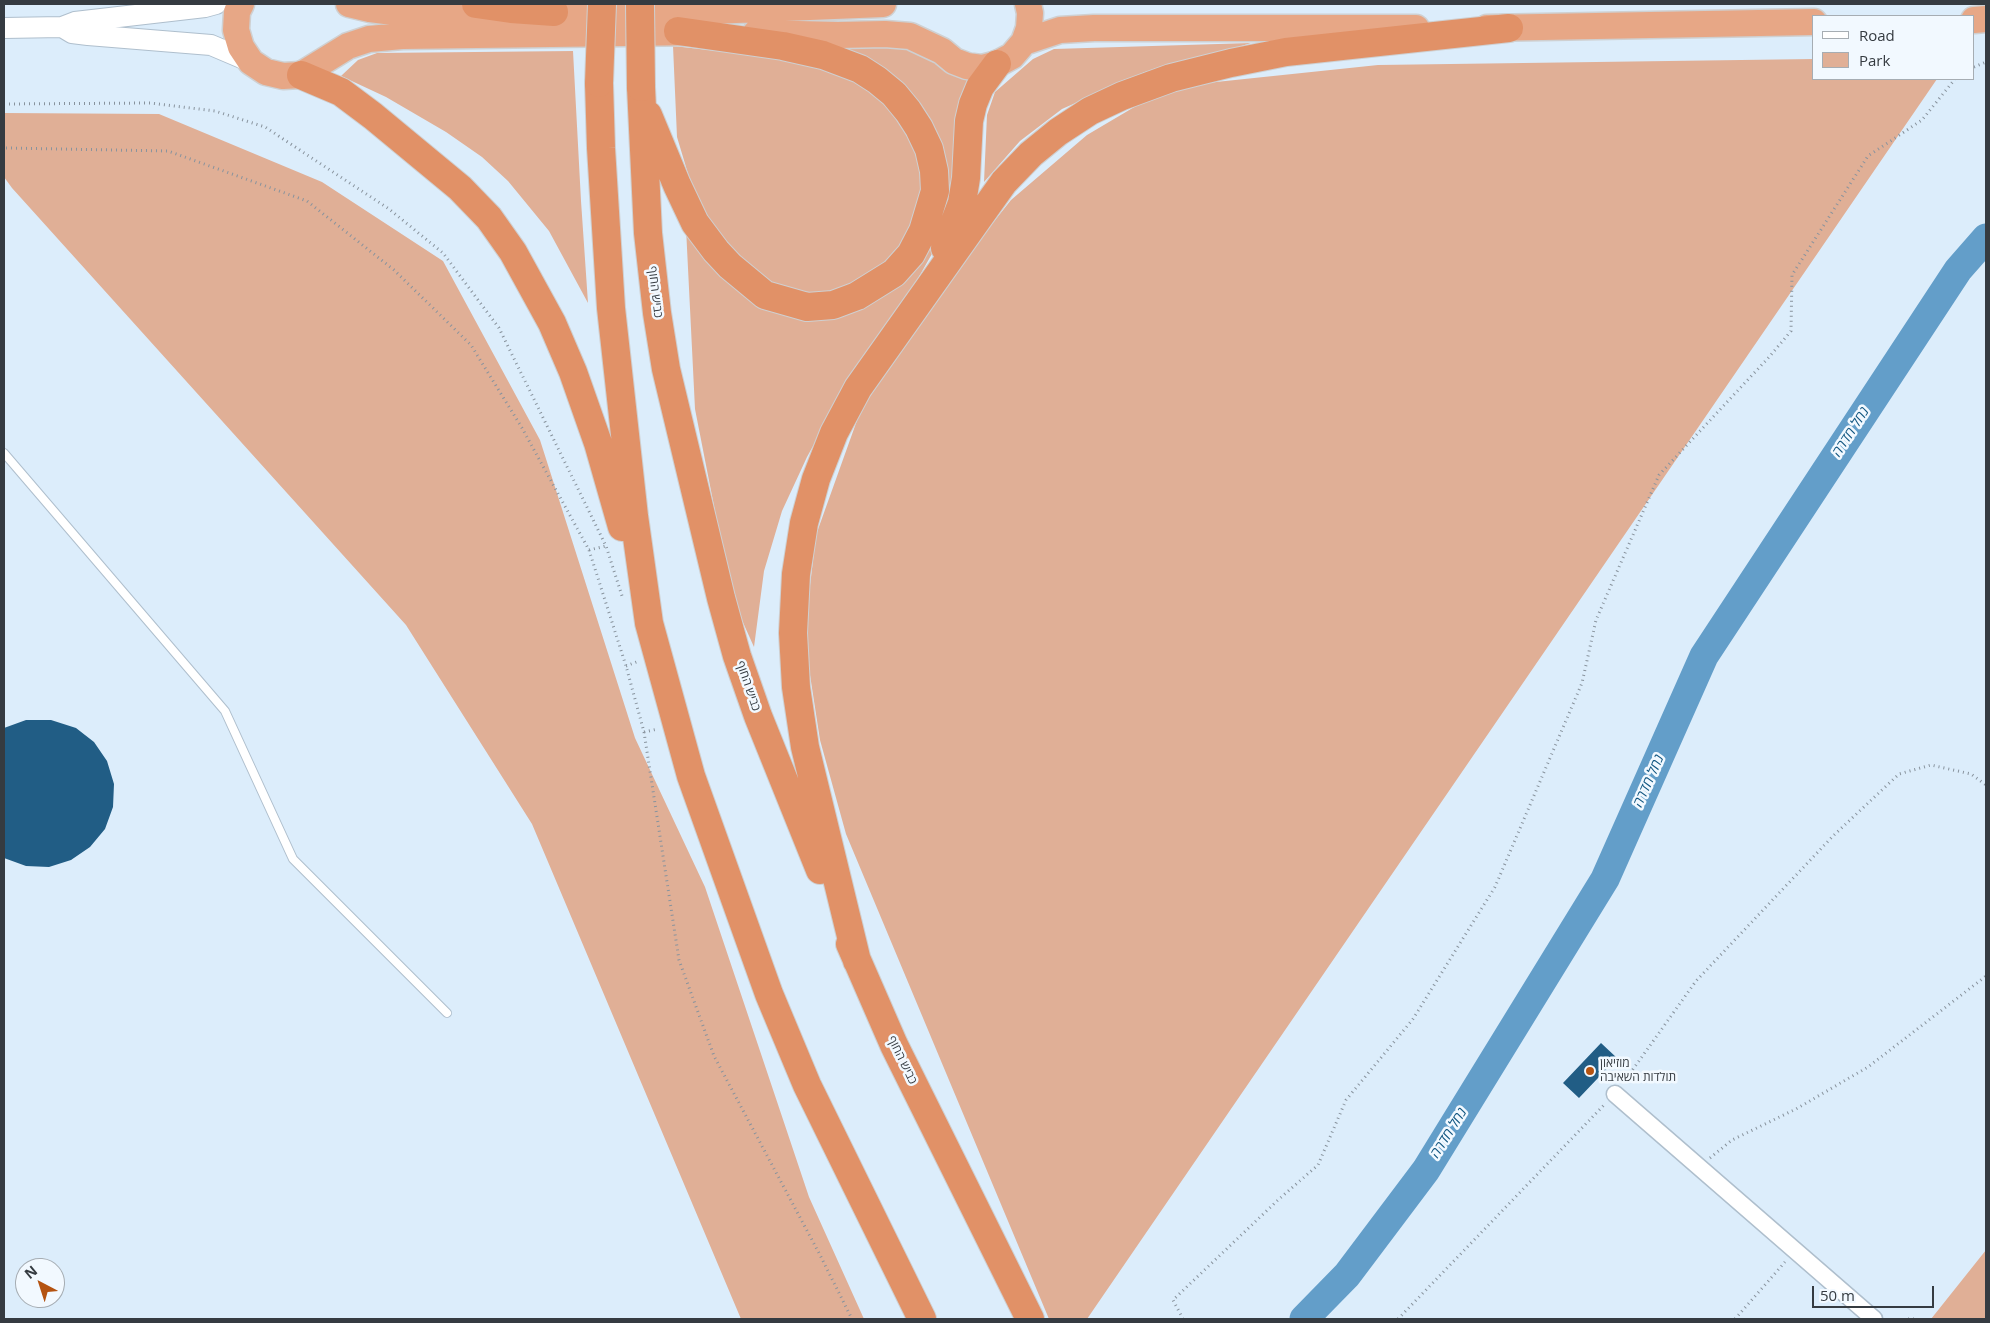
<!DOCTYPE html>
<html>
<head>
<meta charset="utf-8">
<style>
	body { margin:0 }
	#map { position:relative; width:1990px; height:1323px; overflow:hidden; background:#dcedfb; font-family:"Open Sans",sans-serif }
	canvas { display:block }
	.frame { position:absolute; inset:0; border:5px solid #353b41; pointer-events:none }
	.legend { position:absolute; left:1812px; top:15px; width:162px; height:65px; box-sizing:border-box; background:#f2f9ff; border:1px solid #a6adb3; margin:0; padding:6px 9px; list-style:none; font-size:15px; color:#353b41 }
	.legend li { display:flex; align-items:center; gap:10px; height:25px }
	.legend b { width:25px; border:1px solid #a6adb3 }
	.north { position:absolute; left:15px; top:1258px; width:50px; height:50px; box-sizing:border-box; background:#f2f9ff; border:1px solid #a6adb3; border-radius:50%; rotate:320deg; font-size:14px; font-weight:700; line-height:20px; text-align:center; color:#353b41 }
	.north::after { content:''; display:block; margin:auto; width:18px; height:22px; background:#b45311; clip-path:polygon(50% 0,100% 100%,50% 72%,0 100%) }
	.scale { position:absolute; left:1812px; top:1286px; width:122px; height:22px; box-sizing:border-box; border:2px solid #353b41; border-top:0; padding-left:6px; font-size:15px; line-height:18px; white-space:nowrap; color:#353b41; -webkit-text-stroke:4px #f2f9ff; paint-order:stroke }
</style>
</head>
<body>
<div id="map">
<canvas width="1990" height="1323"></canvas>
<div class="frame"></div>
<ul class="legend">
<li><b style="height:6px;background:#fff"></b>Road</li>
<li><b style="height:14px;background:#e0af96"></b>Park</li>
</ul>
<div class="north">N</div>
<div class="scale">50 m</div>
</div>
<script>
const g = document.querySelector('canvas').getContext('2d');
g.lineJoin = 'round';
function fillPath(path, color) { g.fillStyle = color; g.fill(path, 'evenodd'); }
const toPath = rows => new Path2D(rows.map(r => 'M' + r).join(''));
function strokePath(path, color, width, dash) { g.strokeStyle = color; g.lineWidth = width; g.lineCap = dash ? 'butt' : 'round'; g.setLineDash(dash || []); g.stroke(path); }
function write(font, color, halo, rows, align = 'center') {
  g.font = font + ' "Open Sans","Noto Sans Hebrew",sans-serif'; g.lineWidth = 5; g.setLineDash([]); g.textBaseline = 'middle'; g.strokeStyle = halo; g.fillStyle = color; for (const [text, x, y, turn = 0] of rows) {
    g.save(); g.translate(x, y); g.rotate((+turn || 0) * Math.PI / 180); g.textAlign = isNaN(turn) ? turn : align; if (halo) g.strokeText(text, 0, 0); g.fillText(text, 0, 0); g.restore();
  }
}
fillPath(toPath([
	[1251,43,1213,55,1145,72,1062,109,1020,141,984,182,987,115,995,92,1033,59,1054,49],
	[825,45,894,46,921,50,973,74,959,167,933,252,908,296,839,399,807,457,782,511,764,571,754,647,732,598,695,409,686,228,760,304,901,281,939,146],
	[673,46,781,58,837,72,870,90,899,118,918,153,923,190,919,208,901,247,886,265,869,276,831,293,808,295,770,284,738,258,705,217,689,177,677,137],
	[573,51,581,201,588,303,549,231,508,181,482,157,446,132,386,97,341,76,358,60,377,53],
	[1814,59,1814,79,1937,79,1087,1319,1049,1319,846,834,820,740,804,636,816,535,860,412,931,301,1011,200,1087,135,1158,93,1197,84,1378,65],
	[4,113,159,114,322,182,443,261,540,440,635,738,705,887,809,1197,864,1319,741,1319,532,824,406,625,12,188,4,177],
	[1986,1250,1986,1319,1931,1319]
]), '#e0af96');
strokePath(toPath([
	[1304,1319,1347,1275,1426,1170,1605,879,1704,656,1958,270,1986,238]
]), '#639ec9', 29);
fillPath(toPath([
	[26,720,51,720,76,728,94,742,107,761,114,784,113,807,105,829,90,847,71,860,49,867,26,866,4,858,4,728],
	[1601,1043,1617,1058,1579,1098,1563,1083]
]), '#215d85');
const service = toPath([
	[4,453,225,711,293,859,447,1013]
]);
const minor = toPath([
	[1615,1094,1874,1319]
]);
const tertiary = toPath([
	[62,27,72,33,88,35,211,45,251,62],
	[4,28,62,27,75,22,205,7,216,4]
]);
const trunk = toPath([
	[241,4,237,12,236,30,241,47,251,62,266,72,283,76,301,75,348,46,369,39,402,36,700,32],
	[349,4,370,9,401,13,687,12,883,4],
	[1974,20,1986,19],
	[1487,28,1814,22],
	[756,33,838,35,885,34,910,36,942,51,954,61,967,66,982,68,997,64,1012,56,1024,42,1029,28,1030,13,1028,4],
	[1024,42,1060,30,1094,28,1416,28]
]);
const motorway = toPath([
	[476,4,511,9,554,12],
	[301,75,341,92,373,116,460,188,489,218,513,252,552,323,573,372,598,443,622,527],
	[599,83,601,148,611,308,634,516,649,623,691,776,769,994,807,1085,922,1319],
	[641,87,648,233,657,313,666,369,721,598,737,656,758,716,820,870],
	[648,115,677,185,695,223,716,251,730,266,765,295,807,307,833,305,857,296,894,273,911,254,923,231,935,191,934,171,929,149,919,128,908,111,894,94,877,80,860,69,823,55,783,46,678,31],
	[945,248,962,203,966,178,969,121,973,104,980,87,997,64],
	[850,944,894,1045,1030,1319],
	[857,961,805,747,796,687,793,633,796,574,804,523,816,479,834,433,858,388,1004,182,1031,154,1058,132,1090,111,1122,96,1171,78,1231,63,1286,52,1509,28]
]);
strokePath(service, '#afbfcd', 10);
strokePath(minor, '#afbfcd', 19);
strokePath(tertiary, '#afbfcd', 22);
strokePath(trunk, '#cfd0d1', 29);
strokePath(motorway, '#cfd0d1', 30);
strokePath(toPath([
	[1974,67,1986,62],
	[4,104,150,103,215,111,265,127,389,209,443,253,499,328,606,546,623,599],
	[6,148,168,151,307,201,394,270,471,345,522,428,589,550,626,666,644,732,679,960,714,1056,820,1255,852,1319],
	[589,550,606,546],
	[626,666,639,661],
	[644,732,658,729],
	[1624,1082,1696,981,1833,836,1899,774,1931,765,1971,774,1986,785],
	[1710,1158,1732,1140,1796,1109,1868,1067,1986,976],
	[1183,1319,1173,1300,1278,1200,1318,1165,1346,1100,1413,1019,1495,887,1582,683,1596,620,1659,475,1770,356,1791,331,1792,275,1868,156,1922,120,1955,79],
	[1398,1319,1605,1104],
	[1735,1319,1785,1262],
	[1908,1319,1917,1319]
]), '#88939d', 3, [1, 4]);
strokePath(service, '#fff', 8);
strokePath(minor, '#fff', 16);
strokePath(tertiary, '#fff', 20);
strokePath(trunk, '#e7a786', 26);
strokePath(motorway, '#e19167', 28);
const motorwayBridge = toPath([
	[640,4,641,87],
	[599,83,602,4]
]);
strokePath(motorwayBridge, '#cfd0d1', 30, []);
strokePath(motorwayBridge, '#e19167', 28);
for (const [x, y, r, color] of [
	[1590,1071,5,"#b45311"]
]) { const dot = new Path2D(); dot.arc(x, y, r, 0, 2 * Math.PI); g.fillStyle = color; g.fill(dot); strokePath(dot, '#f2f9ff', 2); }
write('12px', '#353b41', '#f2f9ff', [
	["כביש החוף",655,292,83],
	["כביש החוף",748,686,71],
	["כביש החוף",902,1060,64]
]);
write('12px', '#353b41', '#f2f9ff', [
	["מוזיאון",1600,1064],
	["תולדות השאיבה",1600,1078]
], 'left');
write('italic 14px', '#115681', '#f2f9ff', [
	["נחל חדרה",1851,432,-57],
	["נחל חדרה",1649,781,-66],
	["נחל חדרה",1449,1133,-58]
]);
</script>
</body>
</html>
